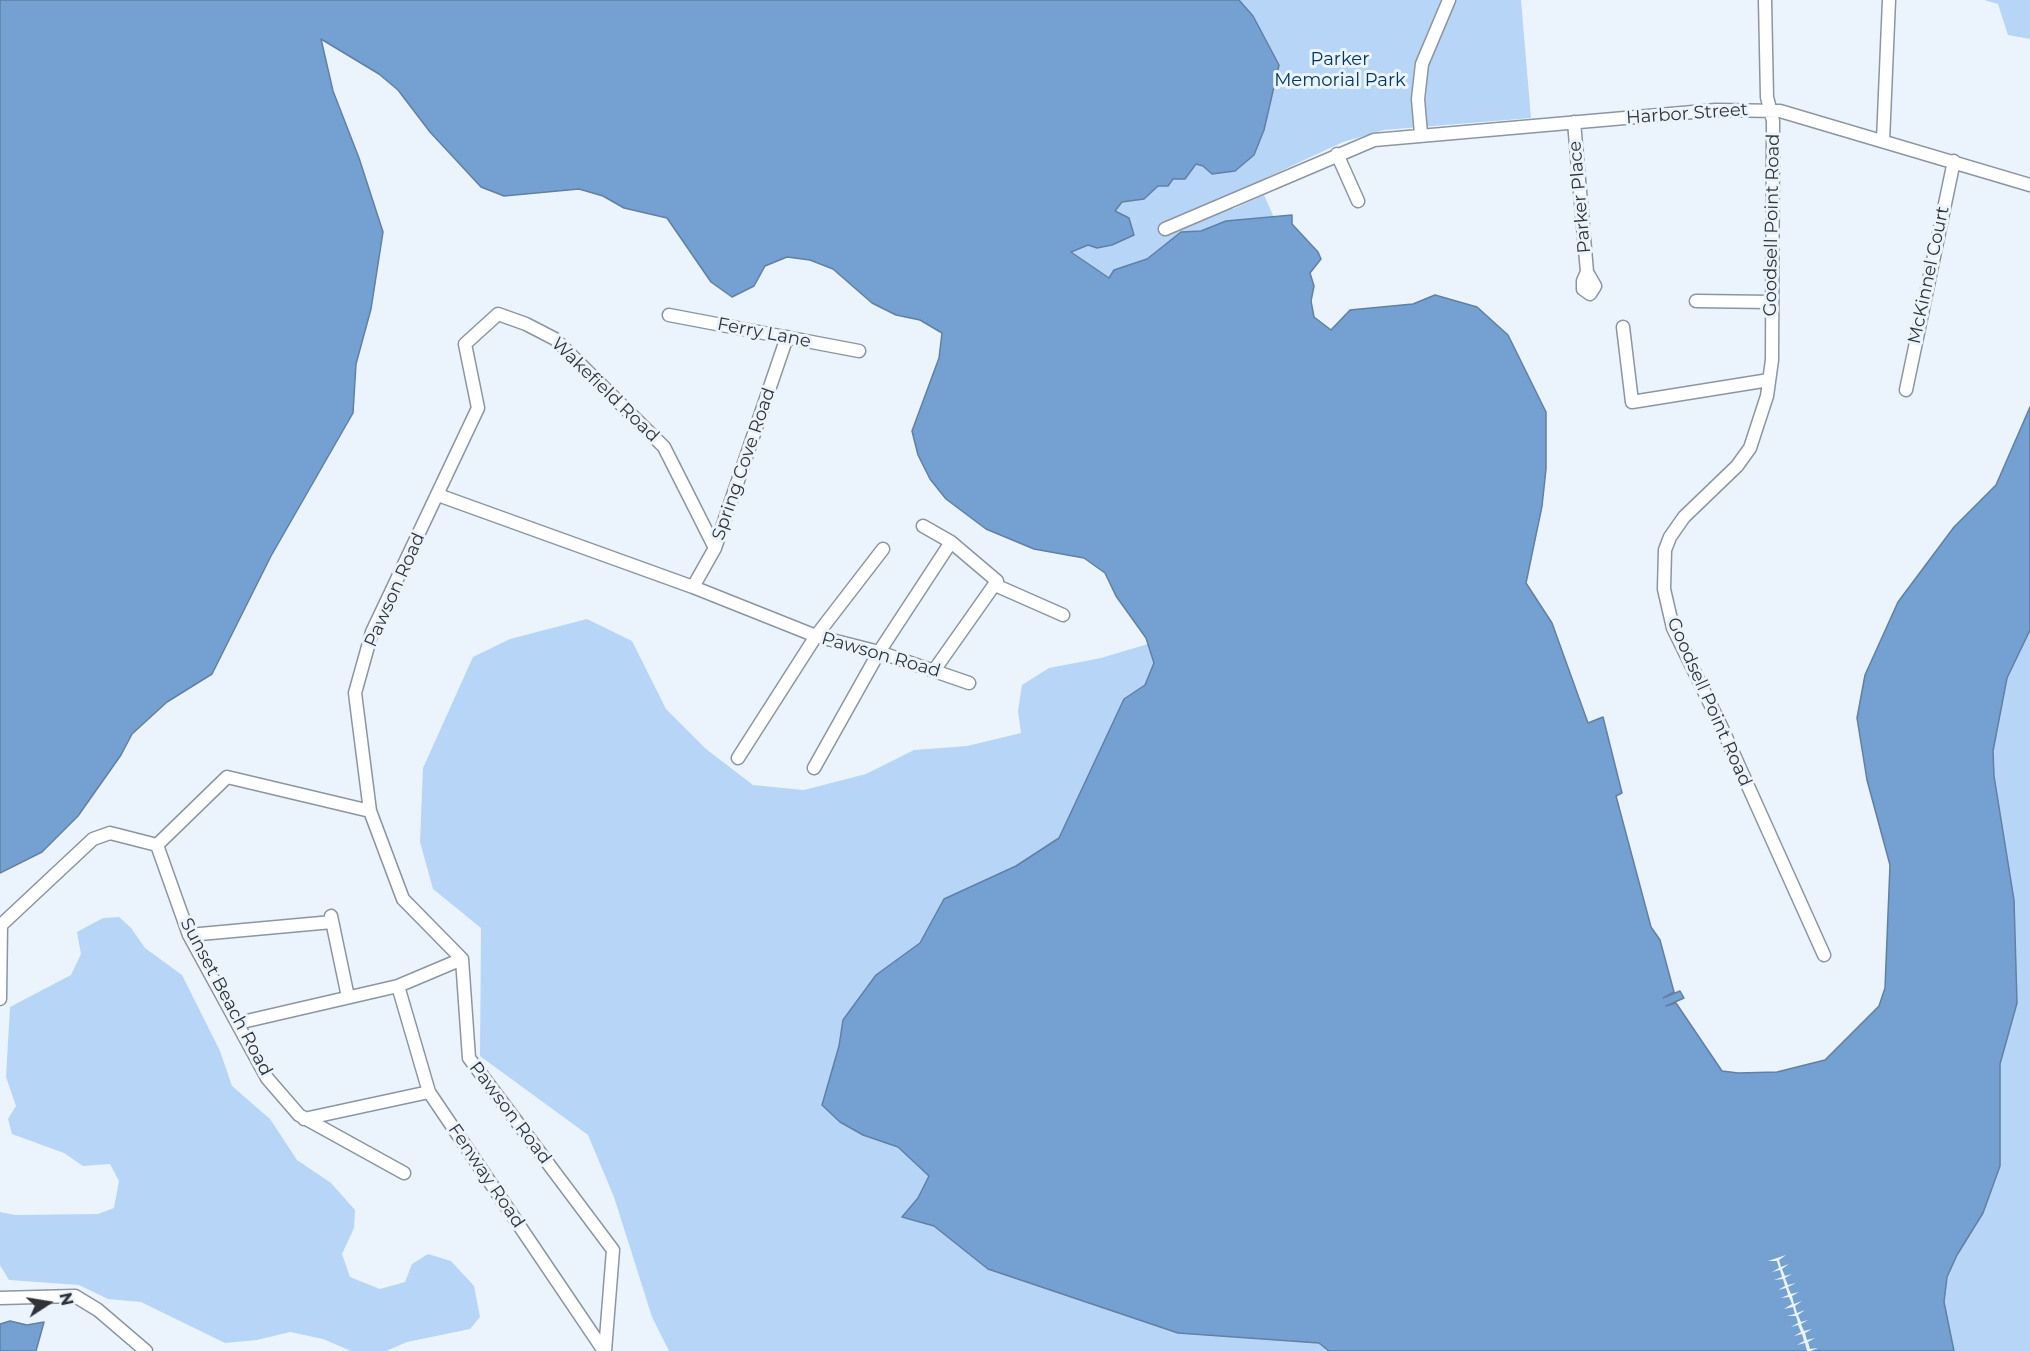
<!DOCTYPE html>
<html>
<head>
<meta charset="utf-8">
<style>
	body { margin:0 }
	#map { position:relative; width:2030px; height:1351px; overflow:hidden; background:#ebf4fd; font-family:Montserrat,sans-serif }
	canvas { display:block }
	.north { position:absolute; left:18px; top:1273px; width:60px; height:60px; -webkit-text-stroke:4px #ebf4fd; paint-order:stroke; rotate:78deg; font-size:16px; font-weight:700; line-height:24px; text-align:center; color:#303439 }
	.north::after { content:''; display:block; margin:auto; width:21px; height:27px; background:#303439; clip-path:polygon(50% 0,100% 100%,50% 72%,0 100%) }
</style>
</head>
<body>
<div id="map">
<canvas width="2030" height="1351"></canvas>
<div class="north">N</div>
</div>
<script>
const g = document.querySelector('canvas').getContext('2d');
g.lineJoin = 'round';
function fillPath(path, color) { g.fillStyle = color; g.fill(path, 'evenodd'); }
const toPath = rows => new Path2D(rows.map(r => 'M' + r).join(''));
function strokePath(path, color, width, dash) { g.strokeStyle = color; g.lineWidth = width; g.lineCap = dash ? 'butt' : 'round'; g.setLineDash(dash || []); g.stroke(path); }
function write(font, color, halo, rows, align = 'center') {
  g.font = font + ' Montserrat,sans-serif'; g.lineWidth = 6; g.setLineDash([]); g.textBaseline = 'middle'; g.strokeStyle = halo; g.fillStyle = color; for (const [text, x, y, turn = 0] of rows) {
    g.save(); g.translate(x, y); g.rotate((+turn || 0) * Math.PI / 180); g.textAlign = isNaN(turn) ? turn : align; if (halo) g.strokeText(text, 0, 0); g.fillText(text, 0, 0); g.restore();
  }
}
fillPath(toPath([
	[1223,0,1521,0,1531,118,1384,130,1343,142,1227,196,1233,209,1264,195,1278,227,1147,259,1114,270,1109,278,1071,251,1111,212],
	[1984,0,2030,0,2030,39,2008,35,1998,4],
	[587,619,632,641,666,709,706,749,753,785,804,790,866,774,914,750,967,746,1021,733,1018,711,1022,685,1049,668,1101,658,1148,644,1154,663,1145,685,1124,699,1059,838,1016,866,944,899,920,943,876,975,843,1020,839,1046,822,1105,840,1122,863,1135,898,1147,929,1176,918,1198,903,1218,934,1226,988,1269,1178,1333,1320,1343,1329,1351,669,1351,652,1317,614,1197,588,1135,480,1056,481,928,433,889,420,842,423,768,473,657,510,639],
	[2030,630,2030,1351,1951,1351,1927,1278,2000,1142,2000,1064,2017,999,2014,900,1994,776,1993,751,2007,678],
	[119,917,131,928,145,948,182,975,220,1051,232,1086,270,1119,297,1160,331,1183,355,1210,354,1228,342,1254,350,1277,380,1289,405,1282,412,1264,428,1254,451,1261,474,1286,480,1317,470,1329,407,1342,386,1351,351,1351,323,1339,290,1332,257,1340,225,1343,141,1302,108,1299,79,1285,9,1280,0,1265,0,1212,15,1215,98,1214,114,1208,119,1181,110,1164,83,1166,64,1153,12,1134,8,1119,16,1106,6,1077,10,1007,71,975,81,954,77,932,103,918]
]), '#b7d5f7');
const water = toPath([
	[0,0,1239,0,1253,16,1279,65,1264,130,1254,155,1235,171,1212,174,1203,166,1196,164,1185,179,1173,179,1168,186,1158,186,1144,199,1122,202,1115,211,1129,218,1134,235,1112,245,1097,248,1088,245,1071,252,1109,278,1114,270,1147,259,1181,232,1201,231,1226,221,1292,215,1292,224,1318,252,1321,259,1310,273,1314,286,1311,301,1314,317,1331,330,1350,310,1413,304,1435,295,1477,307,1508,335,1546,412,1546,469,1542,506,1526,583,1552,623,1588,723,1603,717,1622,793,1616,796,1651,927,1660,940,1674,992,1663,998,1680,991,1684,998,1666,1006,1676,1003,1722,1071,1738,1073,1777,1072,1825,1060,1879,1006,1885,988,1890,865,1867,780,1857,718,1865,675,1898,602,1954,527,1996,485,2030,407,2030,630,2007,678,1993,751,1994,776,2014,900,2017,1003,2000,1064,2000,1166,1983,1213,1957,1255,1947,1277,1944,1302,1954,1351,1329,1351,1319,1343,1178,1333,988,1269,934,1226,902,1217,918,1198,929,1176,898,1147,863,1135,840,1122,822,1105,839,1046,843,1020,876,975,920,943,944,899,1016,866,1059,838,1124,699,1145,685,1154,663,1146,638,1116,596,1105,573,1084,558,1034,549,986,529,946,499,930,479,918,455,912,431,939,358,942,333,920,320,896,315,872,303,833,269,810,260,787,257,765,266,754,286,732,297,711,282,667,218,624,208,603,196,579,189,504,196,481,187,430,132,398,90,379,74,321,39,333,91,359,158,383,232,371,309,356,364,353,413,271,556,212,674,167,702,132,734,121,755,78,816,42,852,0,873,0,0],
	[10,1321,27,1325,44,1322,36,1351,0,1351,0,1324,10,1321]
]);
fillPath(water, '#74a1d2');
strokePath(water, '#6080a4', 1.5);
fillPath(toPath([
	[1786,1255,1779,1260,1781,1267,1789,1264,1782,1269,1785,1276,1792,1274,1785,1278,1788,1285,1796,1283,1788,1287,1791,1294,1799,1292,1792,1296,1794,1304,1802,1301,1795,1306,1797,1313,1805,1310,1798,1315,1801,1322,1808,1320,1801,1324,1804,1331,1812,1329,1805,1333,1807,1340,1815,1338,1808,1342,1810,1349,1818,1348,1811,1351,1807,1351,1805,1343,1797,1345,1804,1341,1802,1334,1794,1336,1801,1332,1798,1325,1791,1327,1798,1323,1796,1316,1787,1316,1795,1314,1793,1307,1784,1309,1792,1304,1789,1297,1781,1298,1788,1295,1786,1288,1778,1290,1785,1286,1783,1279,1774,1280,1782,1277,1780,1270,1772,1272,1779,1268,1777,1261,1768,1261]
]), '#ebf4fd');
const minor = toPath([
	[1765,0,1767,97,1773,121,1772,360,1767,396,1750,448,1737,466,1684,517,1670,537,1665,550,1664,589,1673,628,1721,726,1824,955],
	[1574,122,1587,272,1583,281,1583,289,1590,294,1595,286,1587,272],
	[1421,134,1418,99,1422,64,1449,0],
	[1883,141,1889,0],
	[1337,154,1358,201],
	[1165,229,1374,140,1716,110,1780,111,2030,185],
	[1696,301,1771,302],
	[669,315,859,351],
	[1623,327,1632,402,1769,380],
	[1906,390,1954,161],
	[438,495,693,587,816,636,879,652,969,683],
	[923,526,951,542,997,581,935,669],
	[995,585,1063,615],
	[693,587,715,548,787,337],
	[738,758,816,636,883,549],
	[814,768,879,652,951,542],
	[157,845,227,777,370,811],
	[331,916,348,997],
	[0,926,93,839,110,833,157,845,189,935,267,1078,299,1115,404,1173],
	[189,935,332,922],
	[398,986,429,1092,604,1351],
	[0,999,1,925],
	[238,1023,398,986,462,959],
	[304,1119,429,1092],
	[0,1298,75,1296,98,1310,146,1351],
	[605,1351,613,1250,469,1058,462,959,403,899,370,811,355,693,372,632,478,408,465,344,498,314,526,324,555,339,664,447,715,548]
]);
strokePath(minor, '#8c96a1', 15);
strokePath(minor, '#fff', 12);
write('18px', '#023663', '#ebf4fd', [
	["Parker",1340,60],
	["Memorial Park",1340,81]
]);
write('18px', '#303439', '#ebf4fd', [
	["Harbor Street",1687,114,-4],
	["Parker Place",1580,197,-95],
	["Goodsell Point Road",1772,225,-89],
	["McKinnel Court",1929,275,-78],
	["Ferry Lane",764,333,11],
	["Wakefield Road",605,390,44],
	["Spring Cove Road",744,464,-71],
	["Pawson Road",395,590,-66],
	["Pawson Road",881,655,16],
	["Goodsell Point Road",1709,702,66],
	["Sunset Beach Road",226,997,62],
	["Pawson Road",510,1113,53],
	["Fenway Road",486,1176,56]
]);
</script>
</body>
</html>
